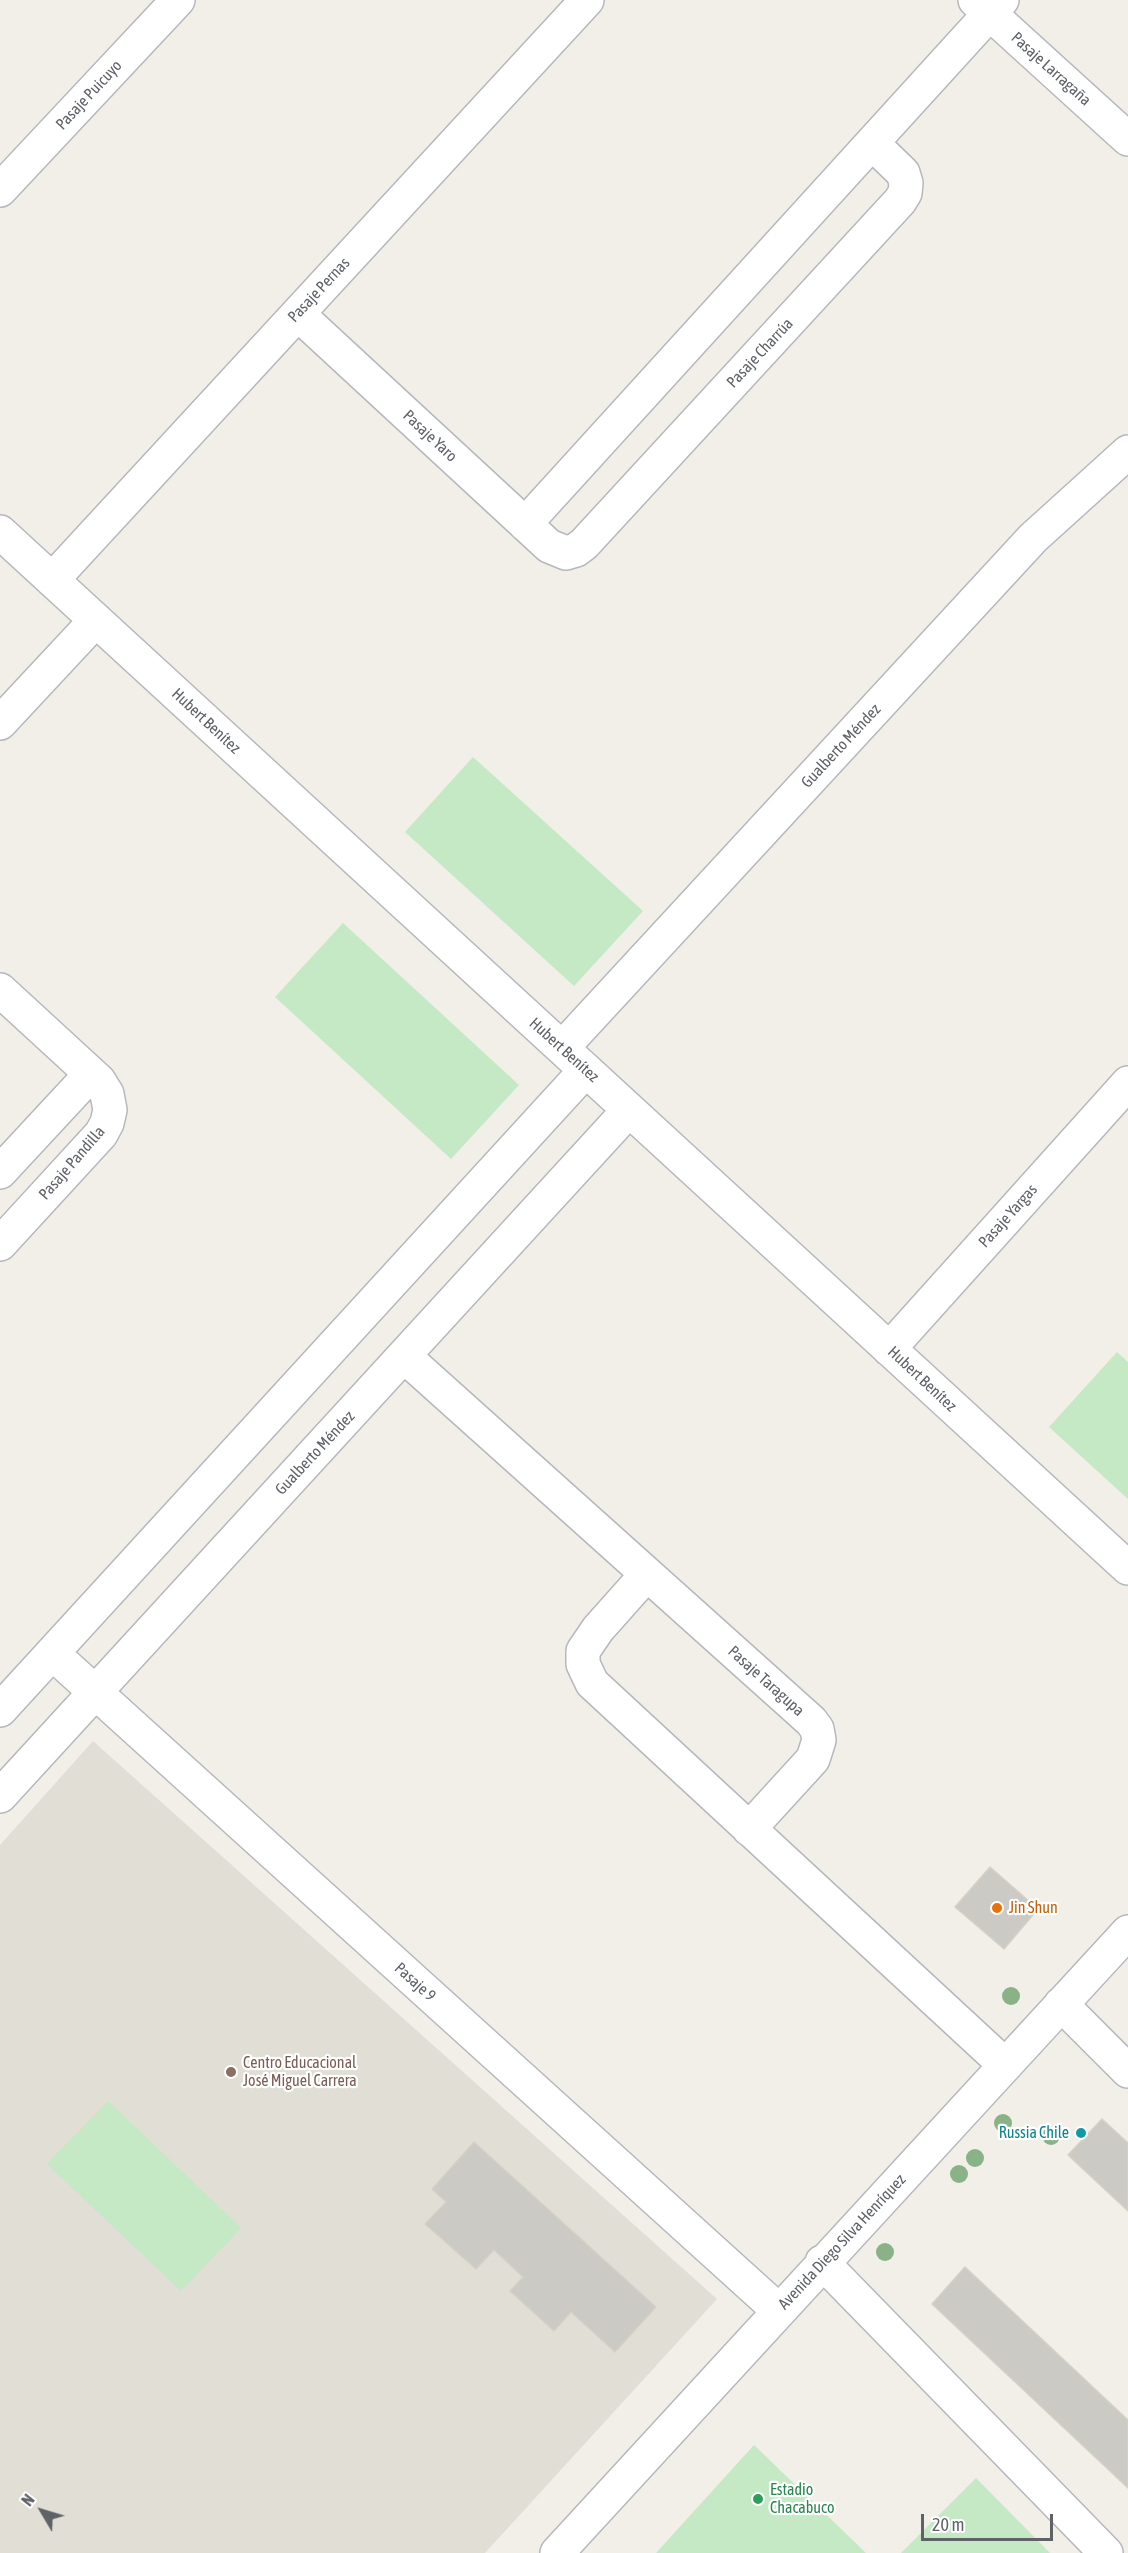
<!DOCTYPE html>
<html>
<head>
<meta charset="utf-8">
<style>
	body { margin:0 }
	#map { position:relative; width:1128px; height:2553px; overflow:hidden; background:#f1efe8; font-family:"Asap Condensed",sans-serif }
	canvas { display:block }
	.north { position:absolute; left:12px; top:2481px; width:60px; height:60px; -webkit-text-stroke:4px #fff; paint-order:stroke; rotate:308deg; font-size:16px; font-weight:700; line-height:24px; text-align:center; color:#5f6368 }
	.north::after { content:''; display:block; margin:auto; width:21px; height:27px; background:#5f6368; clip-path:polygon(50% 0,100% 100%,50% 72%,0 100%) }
	.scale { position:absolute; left:921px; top:2514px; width:132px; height:27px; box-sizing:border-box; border:3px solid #5f6368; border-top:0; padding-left:8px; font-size:18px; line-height:21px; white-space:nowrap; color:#5f6368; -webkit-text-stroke:4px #fff; paint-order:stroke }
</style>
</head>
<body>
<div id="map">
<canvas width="1128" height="2553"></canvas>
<div class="north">N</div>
<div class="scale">20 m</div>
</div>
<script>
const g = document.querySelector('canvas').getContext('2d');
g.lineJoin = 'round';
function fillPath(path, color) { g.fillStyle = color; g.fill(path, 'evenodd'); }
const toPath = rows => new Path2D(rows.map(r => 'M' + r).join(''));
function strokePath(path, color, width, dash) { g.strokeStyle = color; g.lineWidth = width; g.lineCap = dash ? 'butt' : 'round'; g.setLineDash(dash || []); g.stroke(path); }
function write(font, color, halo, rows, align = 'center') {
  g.font = font + ' "Asap Condensed",sans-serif'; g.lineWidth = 4.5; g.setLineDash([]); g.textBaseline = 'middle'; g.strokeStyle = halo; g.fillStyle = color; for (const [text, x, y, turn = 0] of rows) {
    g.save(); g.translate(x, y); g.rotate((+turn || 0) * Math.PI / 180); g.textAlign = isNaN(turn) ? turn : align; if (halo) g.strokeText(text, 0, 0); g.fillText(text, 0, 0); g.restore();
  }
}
fillPath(toPath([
	[93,1741,717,2299,485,2553,0,2553,0,1845]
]), '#e1ded6');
fillPath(toPath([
	[473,757,643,911,574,986,405,832],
	[343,923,519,1085,451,1159,275,997],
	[1117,1352,1128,1362,1128,1499,1049,1427],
	[108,2101,241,2228,181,2291,47,2164],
	[754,2445,866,2553,656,2553],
	[976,2478,1050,2553,901,2553]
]), '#c5e8c5');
const building = toPath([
	[990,1867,1038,1909,1004,1949,955,1907,990,1867],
	[1102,2119,1128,2143,1128,2211,1068,2155,1102,2119],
	[474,2142,656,2307,615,2352,571,2312,554,2331,510,2291,523,2277,494,2250,476,2269,425,2224,446,2202,432,2189,474,2142],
	[965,2267,1128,2420,1128,2488,932,2304,965,2267]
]);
fillPath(building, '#cccac5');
strokePath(building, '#d6d1c6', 1.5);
const minor = toPath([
	[975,0,1128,139],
	[0,190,178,0],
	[298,314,549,546,566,553,576,550,584,544,900,201,905,193,906,183,903,173,872,143],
	[525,524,1002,0],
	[0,532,1128,1568],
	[52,580,587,0],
	[0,723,96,620],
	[0,990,99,1081,107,1094,110,1110,107,1123,101,1134,0,1244],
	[562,1048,1033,538,1128,452],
	[0,1172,91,1074],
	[889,1349,1128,1083],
	[404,1356,811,1721,817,1729,819,1740,813,1759,749,1829],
	[647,1574,598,1629,583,1651,583,1664,592,1683,1005,2065],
	[52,1653,778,2310],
	[0,1710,586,1070],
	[0,1796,629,1110],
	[1061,2004,1128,2071],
	[822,2262,1106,2553],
	[557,2553,1128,1932]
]);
strokePath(minor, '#b5b8bc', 36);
strokePath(minor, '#fff', 33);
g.fillStyle = '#89b387';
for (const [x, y] of [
	[1011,1996],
	[1003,2123],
	[1051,2136],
	[975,2158],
	[959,2174],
	[885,2252]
]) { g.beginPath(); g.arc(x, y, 9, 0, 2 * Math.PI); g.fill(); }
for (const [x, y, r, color] of [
	[997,1908,6,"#e8710a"],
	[231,2072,6,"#8d6e63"],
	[1081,2133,6,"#0f9aa8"],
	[758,2499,6,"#2e9e5b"]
]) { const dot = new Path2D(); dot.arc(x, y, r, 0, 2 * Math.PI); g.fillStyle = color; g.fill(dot); strokePath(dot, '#fff', 2); }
write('16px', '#5f6368', '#fff', [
	["Pasaje Larragaña",1051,69,42],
	["Pasaje Puicuyo",89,95,-47],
	["Pasaje Pernas",319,290,-47],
	["Pasaje Charrúa",760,353,-47],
	["Pasaje Yaro",430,436,43],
	["Hubert Benítez",206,721,43],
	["Gualberto Méndez",841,746,-47],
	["Hubert Benítez",564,1050,42],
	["Pasaje Pandilla",72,1163,-49],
	["Pasaje Yargas",1008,1216,-48],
	["Hubert Benítez",922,1379,43],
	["Gualberto Méndez",315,1453,-47],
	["Pasaje Taragupa",766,1681,42],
	["Pasaje 9",415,1982,42],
	["Avenida Diego Silva Henríquez",842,2242,-47]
]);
write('16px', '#c56008', '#fff', [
	["Jin Shun",1009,1908]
], 'left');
write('16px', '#785e54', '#fff', [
	["Centro Educacional",243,2063],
	["José Miguel Carrera",243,2081]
], 'left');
write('16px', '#0d838f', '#fff', [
	["Russia Chile",1069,2133]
], 'right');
write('16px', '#27864d', '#fff', [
	["Estadio",770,2490],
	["Chacabuco",770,2508]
], 'left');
</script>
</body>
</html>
